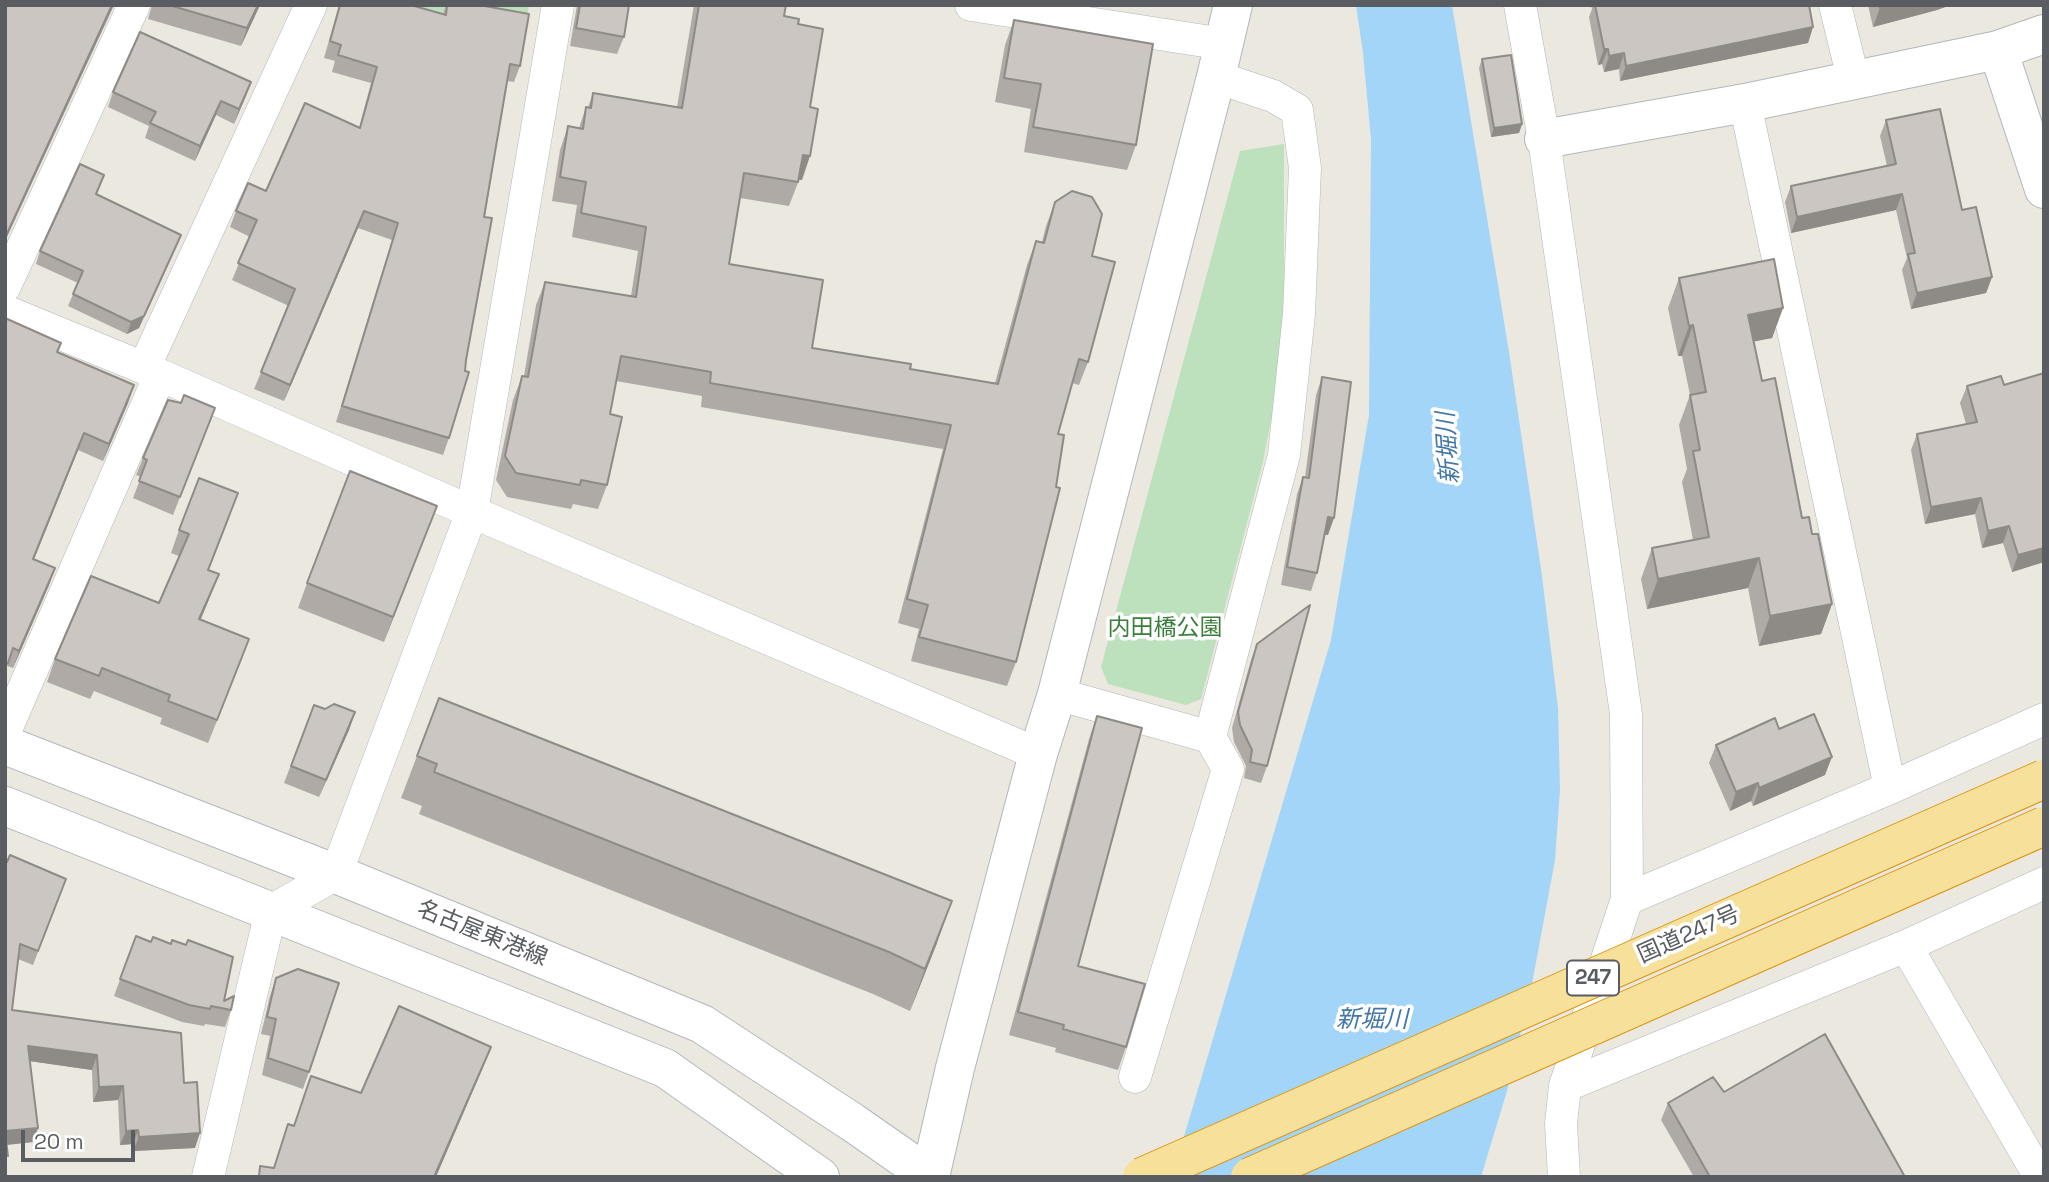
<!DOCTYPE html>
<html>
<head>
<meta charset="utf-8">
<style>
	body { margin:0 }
	#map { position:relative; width:2049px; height:1182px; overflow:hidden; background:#ebe8e0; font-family:"Space Grotesk",sans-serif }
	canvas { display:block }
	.frame { position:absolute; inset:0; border:7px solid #595c60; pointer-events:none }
	.scale { position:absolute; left:21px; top:1130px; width:114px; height:32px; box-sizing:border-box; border:4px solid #595c60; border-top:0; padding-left:9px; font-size:21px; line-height:24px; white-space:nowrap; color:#595c60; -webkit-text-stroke:5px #fff; paint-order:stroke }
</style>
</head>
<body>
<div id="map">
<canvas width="2049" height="1182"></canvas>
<div class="frame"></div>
<div class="scale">20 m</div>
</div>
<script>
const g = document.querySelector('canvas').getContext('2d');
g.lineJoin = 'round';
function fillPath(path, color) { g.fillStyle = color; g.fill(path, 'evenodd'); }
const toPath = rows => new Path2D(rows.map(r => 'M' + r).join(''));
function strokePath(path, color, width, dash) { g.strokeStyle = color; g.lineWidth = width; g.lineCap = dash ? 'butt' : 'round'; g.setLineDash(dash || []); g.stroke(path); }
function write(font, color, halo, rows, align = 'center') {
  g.font = font + ' "Space Grotesk","Noto Sans JP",sans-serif'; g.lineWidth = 7; g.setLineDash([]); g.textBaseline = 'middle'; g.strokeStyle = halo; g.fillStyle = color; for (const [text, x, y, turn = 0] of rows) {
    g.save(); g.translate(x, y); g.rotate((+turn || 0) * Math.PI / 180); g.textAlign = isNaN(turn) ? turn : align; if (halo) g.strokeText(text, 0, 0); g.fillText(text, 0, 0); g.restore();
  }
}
fillPath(toPath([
	[359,5,529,5,525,29,440,14],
	[1284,144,1284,307,1279,379,1263,462,1201,699,1186,705,1108,684,1101,667,1240,151]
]), '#bee1bd');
fillPath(toPath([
	[1356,5,1452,5,1509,352,1542,576,1558,708,1560,790,1555,860,1532,984,1507,1091,1481,1177,1172,1177,1331,640,1369,415,1371,139,1363,53]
]), '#a2d5f8');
const minor = toPath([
	[971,5,1224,44],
	[1520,5,1544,139,1626,714,1627,899,1565,1086,1561,1124,1564,1177],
	[1835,5,1853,78],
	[1745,103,1890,788],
	[5,286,134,5],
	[5,311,144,368,472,512,1038,754],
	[144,368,311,5],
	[1057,694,1210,737],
	[5,732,160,375],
	[1627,899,1890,788,2044,719],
	[1906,946,2040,1177],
	[1135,1077,1228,769,1210,737,1284,455,1299,314,1305,168,1297,110,1273,96,1216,77],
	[1565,1086,1906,946,2044,883],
	[208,1177,271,911,336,874,472,512,558,5]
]);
const tertiary = toPath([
	[2044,34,1998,50,2044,189],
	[1544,139,1745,103,1998,50],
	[930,1177,955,1068,1038,754,1057,694,1216,77,1233,5]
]);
const secondary = toPath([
	[5,745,336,874,702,1024,852,1122,931,1177],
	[5,806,665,1068,820,1177]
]);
strokePath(minor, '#b3b6ba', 33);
strokePath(tertiary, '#b3b6ba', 40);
strokePath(secondary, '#b4b7bc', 40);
strokePath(minor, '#fff', 32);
strokePath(tertiary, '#fff', 38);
strokePath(secondary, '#fff', 38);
const trunkBridge = toPath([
	[1142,1177,2044,779],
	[1250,1177,2044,826]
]);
strokePath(trunkBridge, '#db9510', 40, []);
strokePath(trunkBridge, '#f7e09a', 38);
fillPath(toPath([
	[152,5,260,5,241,46,148,19],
	[339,5,411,5,443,14,446,5,479,5,520,66,514,82,507,81,449,438,443,455,336,422,392,240,358,228,284,401,254,389,289,306,232,280,250,237,230,227,236,211,359,128,371,83,332,72,335,61,324,58],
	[577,5,629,5,624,37,617,54,570,46],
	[694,5,786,5,784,16,798,24,810,107,802,180,799,180,789,206,740,198,729,264,812,348,910,369,995,383,1027,265,1036,241,1042,242,1046,226,1055,202,1092,256,1088,362,1079,385,1072,383,1058,434,1016,662,1007,686,911,661,919,629,898,623,943,449,701,407,702,396,616,381,610,414,607,485,598,509,573,504,571,509,507,497,496,480,513,400,522,376,524,376,536,305,545,282,631,296,638,251,572,237,577,205,552,201,560,150,568,126,579,128,586,107,588,107,593,93,677,107],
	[1591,5,1809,5,1813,27,1808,43,1620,81,1619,69,1604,72,1602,64,1598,65,1589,17,1592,9],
	[1868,5,1951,5,1937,10,1873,27],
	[1014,20,1136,145,1127,170,1024,152,1031,109,995,102,1005,45],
	[1482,59,1522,124,1519,133,1491,137,1479,68],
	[251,82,234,124,216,115,195,161,145,138,149,126,108,107,113,92],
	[1886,120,1962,210,1992,277,1986,293,1911,309,1902,270,1907,258,1896,210,1791,233,1785,202,1791,186,1887,166,1880,136],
	[96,194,181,235,139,328,127,334,68,306,78,283,36,264,40,251],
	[1679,278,1783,308,1772,338,1754,341,1762,381,1802,518,1812,534,1832,604,1821,634,1759,646,1748,588,1647,609,1641,579,1652,548,1693,540,1682,482,1687,469,1679,425,1690,395,1682,356,1678,356,1668,308],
	[5,318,57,352,128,403,103,461,78,450,34,559,55,568,49,585,13,668,7,666,5,671],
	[1322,377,1328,535,1325,535,1317,573,1311,591,1281,585,1297,494,1303,477,1305,477,1316,395],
	[1967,386,2044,562,2012,572,2003,543,1982,548,1975,514,1925,524,1911,450,1917,434,1966,424,1960,403],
	[181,403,215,408,173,515,133,498,141,477,136,475,143,458],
	[437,506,384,642,298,608,307,583],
	[230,516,209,570,219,574,201,619,249,639,208,743,160,724,162,718,94,691,90,699,47,682,55,659,159,603,179,556,171,553,179,530],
	[1257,644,1267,766,1261,783,1244,778,1246,766,1234,742,1232,728,1251,660],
	[314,705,325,709,355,712,349,730,319,797,284,783],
	[1097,716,1078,966,1126,1047,1118,1070,1055,1052,1056,1048,1009,1035,1089,739],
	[1779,729,1825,775,1753,806,1751,801,1730,811,1709,763,1716,745],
	[417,756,937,943,910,1011,873,994,419,814,422,806,401,798],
	[5,861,66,879,33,965,18,959,12,1010,184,1083,195,1148,133,1151,133,1144,120,1145,118,1100,93,1102,92,1070,30,1061,38,1128,33,1142,7,1145],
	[136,936,151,942,224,1001,231,1010,225,1027,205,1024,204,1026,182,1022,114,996],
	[276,978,309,1072,303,1089,262,1075,270,1036,261,1034,270,996],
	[1724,1092,1905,1177,1694,1177,1661,1120,1668,1103]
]), '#afaaa6');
fillPath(toPath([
	[112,5,114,5,5,241,5,238],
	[258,5,260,5,241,46,247,28],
	[1891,5,1951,5,1937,10,1873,27,1880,8],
	[1813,27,1808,43,1620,81,1626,66],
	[1604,49,1608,49,1602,64,1598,65],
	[1624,53,1619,69,1604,72,1609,56],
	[251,82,246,96,234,124,239,109],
	[221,101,216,115,195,161,200,146],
	[1522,124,1519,133,1491,137,1494,128],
	[803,155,810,156,802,180,794,179],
	[1902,194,1896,210,1791,233,1797,217],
	[364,211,358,228,284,401,290,385],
	[181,235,139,328,127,334,131,322],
	[1992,277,1986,293,1911,309,1917,293],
	[1783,308,1772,338,1737,345,1748,315],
	[1693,325,1682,356,1678,356,1689,326],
	[134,385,128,403,103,461,109,444],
	[84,433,78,450,27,576,33,559],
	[1981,498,1975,514,1925,524,1931,507],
	[437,506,427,531,384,642,393,617],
	[1328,517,1334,518,1328,535,1322,534],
	[2009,526,2003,543,1982,548,1988,531],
	[2044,548,2044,562,2012,572,2018,555],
	[1759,558,1748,588,1647,609,1658,579],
	[55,568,49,585,13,668,19,651],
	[219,574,210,597,191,642,199,619],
	[1832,604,1821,634,1759,646,1770,616],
	[249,639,241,661,208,743,217,720],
	[355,712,349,730,319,797,326,780],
	[1832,757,1825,775,1753,806,1759,788],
	[1758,783,1751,801,1730,811,1736,792],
	[952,901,937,943,910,1011,925,969],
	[28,1046,97,1055,92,1070,22,1060],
	[491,1047,484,1065,436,1177,434,1177],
	[123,1086,118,1100,93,1102,99,1087],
	[38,1128,33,1142,5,1145,5,1131],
	[138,1130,133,1144,120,1145,126,1131],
	[200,1133,195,1148,133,1151,139,1137]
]), '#8e8b87');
const building = toPath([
	[5,5,112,5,5,238,5,5],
	[169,5,258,5,247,28,169,5],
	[340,5,411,5,446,15,447,5,479,5,529,14,520,66,510,64,484,217,492,218,466,360,465,371,469,372,449,438,342,406,398,223,364,211,290,385,261,372,295,289,238,263,257,220,236,211,248,183,266,191,305,103,360,128,377,67,338,55,341,45,330,41,340,5],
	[580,5,629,5,624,37,576,28,580,5],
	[699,5,786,5,784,16,799,19,798,24,823,29,810,107,818,109,810,156,803,155,798,182,744,173,729,264,823,280,812,348,911,364,910,369,998,384,1036,241,1044,243,1055,202,1072,191,1092,197,1102,214,1092,256,1115,262,1088,362,1079,359,1058,434,1064,435,1056,487,1060,488,1016,662,919,637,928,605,907,599,951,425,710,383,711,372,621,356,610,414,622,417,607,485,581,480,580,485,516,473,505,456,522,376,528,377,545,282,636,297,646,227,581,213,586,182,560,177,568,126,583,129,586,107,591,108,593,93,682,108,699,5],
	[1595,5,1809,5,1813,27,1626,66,1624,53,1609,56,1608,49,1604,49,1595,5],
	[1879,5,1891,5,1880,8,1879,5],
	[1014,20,1153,44,1136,145,1033,127,1041,84,1004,78,1014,20],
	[140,32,251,82,239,109,221,101,200,146,150,123,156,112,113,92,140,32],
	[1511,55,1522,124,1494,128,1482,59,1511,55],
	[1940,109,1962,210,1976,207,1992,277,1917,293,1908,254,1915,253,1902,194,1797,217,1791,186,1896,164,1886,120,1940,109],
	[80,164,104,175,96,194,181,235,144,316,131,322,73,294,83,271,40,251,80,164],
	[1774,259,1783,308,1748,315,1762,381,1775,378,1802,518,1809,517,1812,534,1818,534,1832,604,1770,616,1759,558,1658,579,1652,548,1709,537,1693,451,1700,450,1690,395,1706,392,1693,325,1689,326,1679,278,1774,259],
	[5,318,61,343,57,352,134,385,109,444,84,433,33,559,55,568,19,651,13,648,8,663,5,662,5,318],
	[2044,373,2044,548,2018,555,2009,526,1988,531,1981,498,1931,507,1917,434,1977,422,1967,386,2001,376,2004,385,2044,373],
	[1322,377,1351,382,1334,518,1328,517,1317,573,1287,567,1303,477,1309,478,1322,377],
	[184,395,215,408,180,497,139,481,147,460,143,458,168,400,181,403,184,395],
	[350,471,437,506,393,617,307,583,350,471],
	[199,478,238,493,208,570,219,574,199,619,249,639,217,720,168,701,170,695,102,668,99,676,55,659,91,576,159,603,189,534,179,530,199,478],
	[1310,605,1267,766,1250,762,1252,750,1240,725,1238,712,1257,644,1310,605],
	[439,698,952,901,925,969,889,952,434,772,437,764,417,756,439,698],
	[334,704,355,712,326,780,291,766,314,705,325,709,334,704],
	[1814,714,1832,757,1759,788,1758,783,1736,792,1716,745,1775,718,1779,729,1814,714],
	[1097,716,1142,728,1078,966,1145,984,1126,1047,1063,1029,1064,1025,1018,1012,1097,716],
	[10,855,66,879,38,951,20,944,12,1010,181,1033,184,1083,197,1082,200,1133,139,1137,138,1130,126,1131,123,1086,99,1087,97,1055,28,1046,38,1128,5,1131,5,861,7,862,10,855],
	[136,936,151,942,153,937,171,944,172,940,186,945,188,940,233,957,224,1001,234,996,231,1010,211,1006,210,1009,189,1005,120,979,136,936],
	[298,969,339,983,309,1072,268,1058,276,1019,267,1017,276,978,298,969],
	[399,1006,491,1047,434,1177,259,1177,260,1166,274,1168,288,1124,294,1126,311,1076,361,1093,399,1006],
	[1825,1034,1905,1177,1710,1177,1668,1103,1713,1077,1724,1092,1825,1034],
	[5,1132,8,1156,5,1156,5,1132]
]);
fillPath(building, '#cbc6c1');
strokePath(building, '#8e8b87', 2);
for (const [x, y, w] of [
	[1593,978,52]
]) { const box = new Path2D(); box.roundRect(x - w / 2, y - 17.5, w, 35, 5); g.fillStyle = '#fff'; g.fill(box); strokePath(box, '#595c60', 2); }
write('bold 21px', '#595c60', null, [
	["247",1593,978]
]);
write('23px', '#397e3a', '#fff', [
	["内田橋公園",1165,629]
]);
write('23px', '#595c60', '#fff', [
	["名古屋東港線",482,934,22],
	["国道247号",1689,935,-24]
]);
write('italic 24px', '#4277a8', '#fff', [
	["新堀川",1449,448,-94],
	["新堀川",1372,1020]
]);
</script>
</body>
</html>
